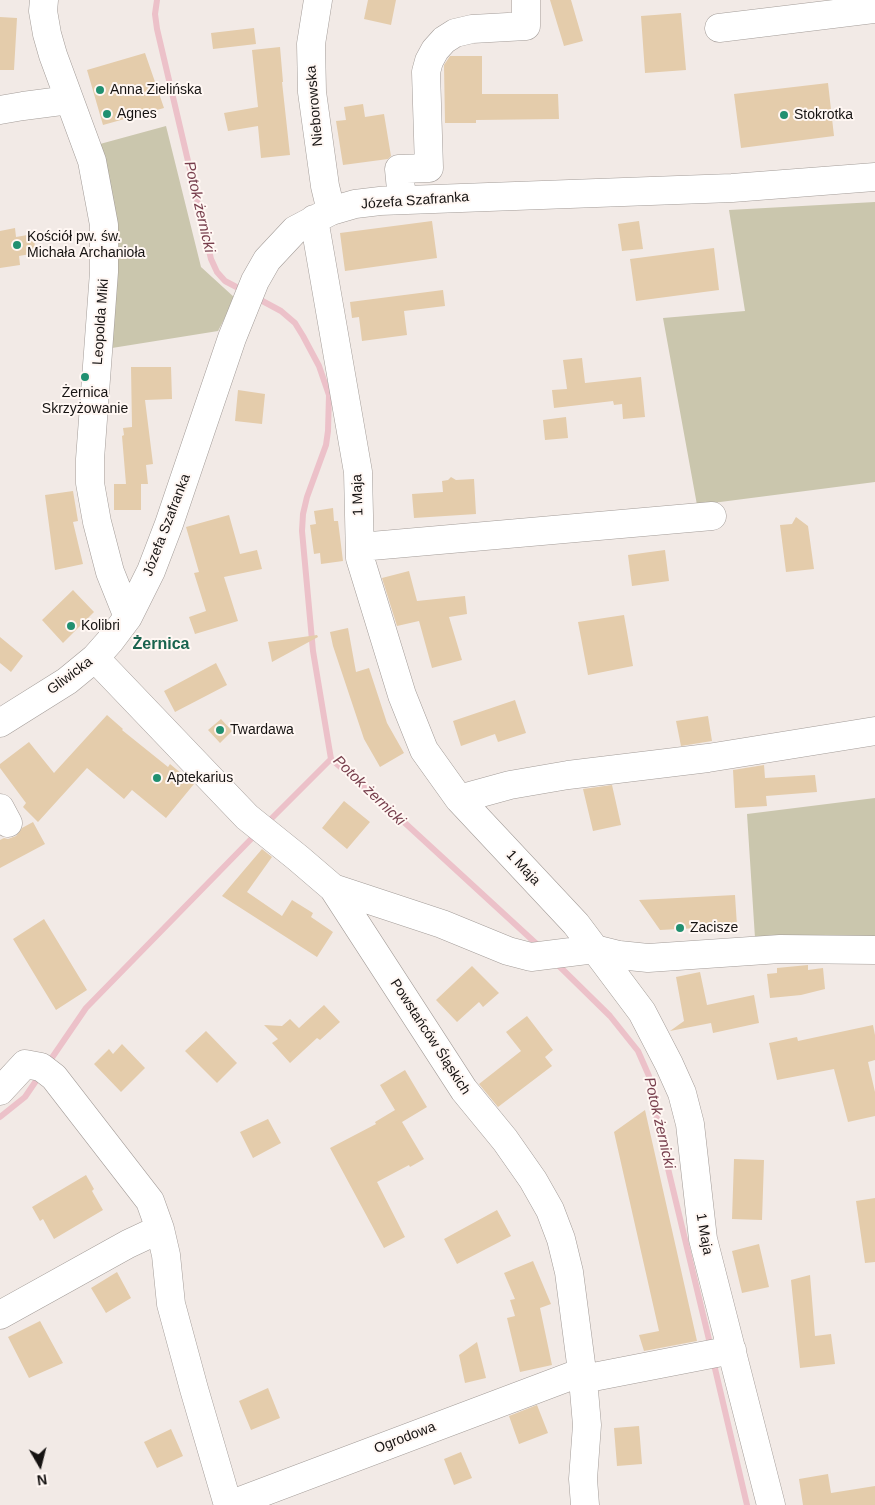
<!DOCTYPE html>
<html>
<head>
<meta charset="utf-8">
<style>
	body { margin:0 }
	#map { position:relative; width:875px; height:1505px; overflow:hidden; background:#f2eae6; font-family:Arial,sans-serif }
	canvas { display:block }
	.north { position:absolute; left:15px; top:1440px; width:50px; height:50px; -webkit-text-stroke:4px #fff7f3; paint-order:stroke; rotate:172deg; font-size:14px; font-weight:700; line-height:20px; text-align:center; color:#161312 }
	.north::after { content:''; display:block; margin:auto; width:18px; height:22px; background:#161312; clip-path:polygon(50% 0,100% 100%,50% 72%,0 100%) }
</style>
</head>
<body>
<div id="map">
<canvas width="875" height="1505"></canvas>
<div class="north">N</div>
</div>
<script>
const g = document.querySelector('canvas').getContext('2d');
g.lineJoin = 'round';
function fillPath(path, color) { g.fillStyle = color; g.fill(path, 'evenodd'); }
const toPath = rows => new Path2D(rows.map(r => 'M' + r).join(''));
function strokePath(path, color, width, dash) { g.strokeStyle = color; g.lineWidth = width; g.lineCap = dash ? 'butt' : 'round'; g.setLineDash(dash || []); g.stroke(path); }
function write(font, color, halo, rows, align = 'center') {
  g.font = font + ' Arial,sans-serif'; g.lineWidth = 4; g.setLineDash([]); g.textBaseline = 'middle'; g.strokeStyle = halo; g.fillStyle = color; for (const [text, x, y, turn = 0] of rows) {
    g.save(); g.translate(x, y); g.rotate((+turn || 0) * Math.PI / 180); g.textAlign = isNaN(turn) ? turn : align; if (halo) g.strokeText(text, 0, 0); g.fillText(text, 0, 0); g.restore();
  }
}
fillPath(toPath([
	[166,126,201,267,235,298,218,331,112,348,119,242,100,144],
	[875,202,875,482,697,505,663,318,745,311,729,210],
	[875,798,875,936,755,938,747,814]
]), '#cac6ad');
strokePath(toPath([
	[157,0,155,14,157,29,211,259,217,272,225,281,244,291],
	[255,297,281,311,295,323,303,336,319,366,329,395,328,431,326,445,307,497,303,514,302,531,313,651,331,759,393,812,541,948],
	[265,825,331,759],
	[555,962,610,1016,638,1051,649,1076,660,1135,711,1348],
	[47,1065,86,1008,256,834],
	[0,1117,25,1097,40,1075],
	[713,1360,747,1505]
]), '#ecc1c9', 6);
fillPath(toPath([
	[368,0,396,0,391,25,364,19],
	[550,0,571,0,583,41,564,46],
	[681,13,686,70,645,73,641,16],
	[0,17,17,18,14,70,0,70],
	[254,28,256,44,213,49,211,33],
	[280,47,283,82,282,82,290,155,261,158,258,126,228,131,224,113,258,107,252,50],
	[145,53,164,108,103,125,87,70],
	[450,56,482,56,482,94,558,94,559,119,476,120,476,123,445,123,444,65],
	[828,83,834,136,741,148,734,94],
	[363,104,365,117,384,114,391,156,388,159,343,165,336,121,346,120,344,107],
	[432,221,437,258,345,271,340,233],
	[639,221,643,249,622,251,618,224],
	[15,228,16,237,33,234,36,253,19,256,20,265,0,268,0,231],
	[714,248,719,290,636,301,630,259],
	[443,290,445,306,404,311,407,335,362,341,359,317,352,318,350,302],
	[582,358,585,383,641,377,645,417,623,419,622,404,614,405,613,401,554,408,552,390,567,389,563,360],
	[131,367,171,367,172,399,145,400,153,464,146,465,148,484,126,484,122,436,124,435,123,428,132,427],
	[238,390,265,394,262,424,235,421],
	[566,417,568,438,545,440,543,420],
	[451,477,456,480,474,479,476,514,414,518,412,494,443,492,442,481,448,480],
	[114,484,141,484,141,510,114,510],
	[73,491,78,521,73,522,83,564,55,570,45,495],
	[333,508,334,521,338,521,343,561,321,564,320,553,314,554,310,525,316,524,314,511],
	[229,515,240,554,257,550,262,569,224,577,238,621,195,634,189,617,206,611,194,573,199,572,186,527],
	[796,517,808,526,814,569,786,572,780,525,792,524],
	[665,550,669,581,632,586,628,555],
	[409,571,417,601,465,596,467,614,449,617,462,660,432,668,419,621,397,626,382,578],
	[73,590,94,612,63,643,42,620],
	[624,615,633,666,588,675,578,622],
	[348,628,356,672,369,668,387,723,404,753,380,767,364,739,333,646,330,632],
	[317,635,318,637,272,662,268,642],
	[0,637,23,656,11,672,0,663],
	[216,663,227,685,175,712,164,691],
	[515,700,526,733,498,742,495,734,461,746,453,721],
	[107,715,123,729,122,730,168,767,170,764,194,784,166,818,132,790,124,799,87,768,38,822,23,807,26,803,0,768,0,764,29,742,54,773],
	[708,716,712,741,681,746,676,721],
	[221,719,232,731,220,743,208,730],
	[764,765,765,778,815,775,817,792,766,796,767,806,735,808,733,770],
	[612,785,621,825,593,831,583,789],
	[344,801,370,822,347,849,322,828],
	[33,822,45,844,0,868,0,840,4,838,8,839,16,836,22,828],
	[262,849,272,857,247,892,282,916,292,900,313,913,311,917,333,932,317,957,222,896],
	[735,895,737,926,660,930,639,900],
	[44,919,87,990,56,1010,13,939],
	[808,965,808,970,823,968,825,989,801,995,770,998,767,974,777,973,777,968],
	[472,966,499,993,483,1007,479,1002,457,1022,436,1000],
	[700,972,707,1005,754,995,759,1023,713,1033,711,1023,670,1031,684,1021,676,977],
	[324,1005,340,1022,320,1040,317,1038,290,1063,272,1043,278,1039,264,1025,282,1026,290,1019,299,1028],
	[527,1016,553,1050,545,1057,552,1066,498,1107,479,1084,521,1051,506,1032],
	[873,1025,875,1035,875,1060,868,1062,875,1092,875,1116,848,1122,834,1069,777,1080,769,1043,797,1037,798,1041],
	[206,1031,237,1063,217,1083,185,1051],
	[122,1044,145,1068,121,1092,94,1064,109,1049,113,1054],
	[405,1070,427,1107,402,1122,424,1159,410,1167,409,1165,377,1182,405,1237,384,1248,330,1148,376,1124,375,1122,395,1110,380,1085],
	[645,1110,697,1341,644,1351,639,1335,659,1331,614,1132],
	[268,1119,281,1143,253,1158,240,1132],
	[734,1159,764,1160,762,1220,732,1219],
	[86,1175,94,1189,92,1191,103,1210,54,1239,43,1219,40,1221,32,1207],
	[875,1198,875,1262,865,1263,856,1201],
	[497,1210,511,1236,457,1264,444,1239],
	[759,1244,769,1287,742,1293,732,1251],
	[533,1261,551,1304,540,1308,552,1365,520,1372,507,1318,515,1316,510,1300,515,1299,504,1273],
	[117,1272,131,1298,106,1313,91,1288],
	[810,1275,815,1336,831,1334,835,1364,800,1368,791,1280],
	[40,1321,63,1363,29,1378,8,1337],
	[477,1342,486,1378,465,1383,459,1355],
	[268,1388,280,1418,251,1430,239,1401],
	[537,1405,548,1433,519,1444,509,1416],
	[639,1426,642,1464,617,1466,614,1428],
	[171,1429,183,1456,157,1468,144,1442],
	[461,1452,472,1478,454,1485,444,1459],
	[828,1474,831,1493,875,1486,875,1505,803,1505,799,1479]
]), '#e4ccab');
const minor = toPath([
	[44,0,43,11,47,34,53,55,92,161,104,225,104,272,90,459,90,483,97,522,110,572,128,617],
	[318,0,311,44,312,92,325,186,331,211],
	[719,28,875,9],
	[0,110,23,106,69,100],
	[402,200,399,169,429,168,426,72,429,61,435,50,444,40,455,33,472,29,526,26,526,0],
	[314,219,358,472,360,558,402,695,424,750,459,799,576,924,642,1012,669,1064,682,1093,690,1124,703,1239,771,1505],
	[360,547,712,516],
	[95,658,247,817,298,858,333,888,464,1090,505,1140,533,1180,550,1210,561,1239,569,1272,583,1379,587,1425,583,1479,585,1505],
	[0,723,67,681,95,658,110,641,128,617,151,571,169,524,232,338,255,281,267,260,295,230,331,211,355,204,380,201,732,188,875,177],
	[459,799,510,785,568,775,708,758,875,731],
	[0,808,8,823],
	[333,888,442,924,508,951,531,957,595,949,619,955,648,958,780,949,875,950],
	[0,1091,25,1064,41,1067,54,1077,150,1201,160,1229,166,1255,171,1304,194,1389,228,1505],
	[0,1315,128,1244,160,1229],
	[583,1379,732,1350],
	[229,1505,582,1372]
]);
strokePath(minor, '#a39c98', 29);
strokePath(minor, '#fff', 28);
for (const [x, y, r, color] of [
	[100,90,5,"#219070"],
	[107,114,5,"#219070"],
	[784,115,5,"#219070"],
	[17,245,5,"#219070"],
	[85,377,5,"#219070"],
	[71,626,5,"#219070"],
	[220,730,5,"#219070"],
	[157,778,5,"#219070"],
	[680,928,5,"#219070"]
]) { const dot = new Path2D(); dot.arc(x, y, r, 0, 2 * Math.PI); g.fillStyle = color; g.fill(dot); strokePath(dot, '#fff7f3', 2); }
write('14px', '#161312', '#fff7f3', [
	["Anna Zielińska",110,90],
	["Agnes",117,114],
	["Stokrotka",794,115],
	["Kościół pw. św.",27,237],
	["Michała Archanioła",27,253],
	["Żernica",85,393,"center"],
	["Skrzyżowanie",85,409,"center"],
	["Kolibri",81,626],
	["Twardawa",230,730],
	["Aptekarius",167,778],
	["Zacisze",690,928]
], 'left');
write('14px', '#161312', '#fff7f3', [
	["Nieborowska",315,106,-95],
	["Józefa Szafranka",415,201,-4],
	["Leopolda Miki",101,322,-86],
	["1 Maja",358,495,-92],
	["Józefa Szafranka",167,525,-69],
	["Gliwicka",70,676,-37],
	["1 Maja",523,868,47],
	["Powstańców Śląskich",430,1037,57],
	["1 Maja",704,1234,80],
	["Ogrodowa",405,1438,-21]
]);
write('italic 15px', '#773e4c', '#fff7f3', [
	["Potok żernicki",199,207,77],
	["Potok żernicki",369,791,44],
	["Potok żernicki",659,1123,77]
]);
write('bold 16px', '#19634e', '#fff7f3', [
	["Żernica",161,645]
]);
</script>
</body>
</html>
